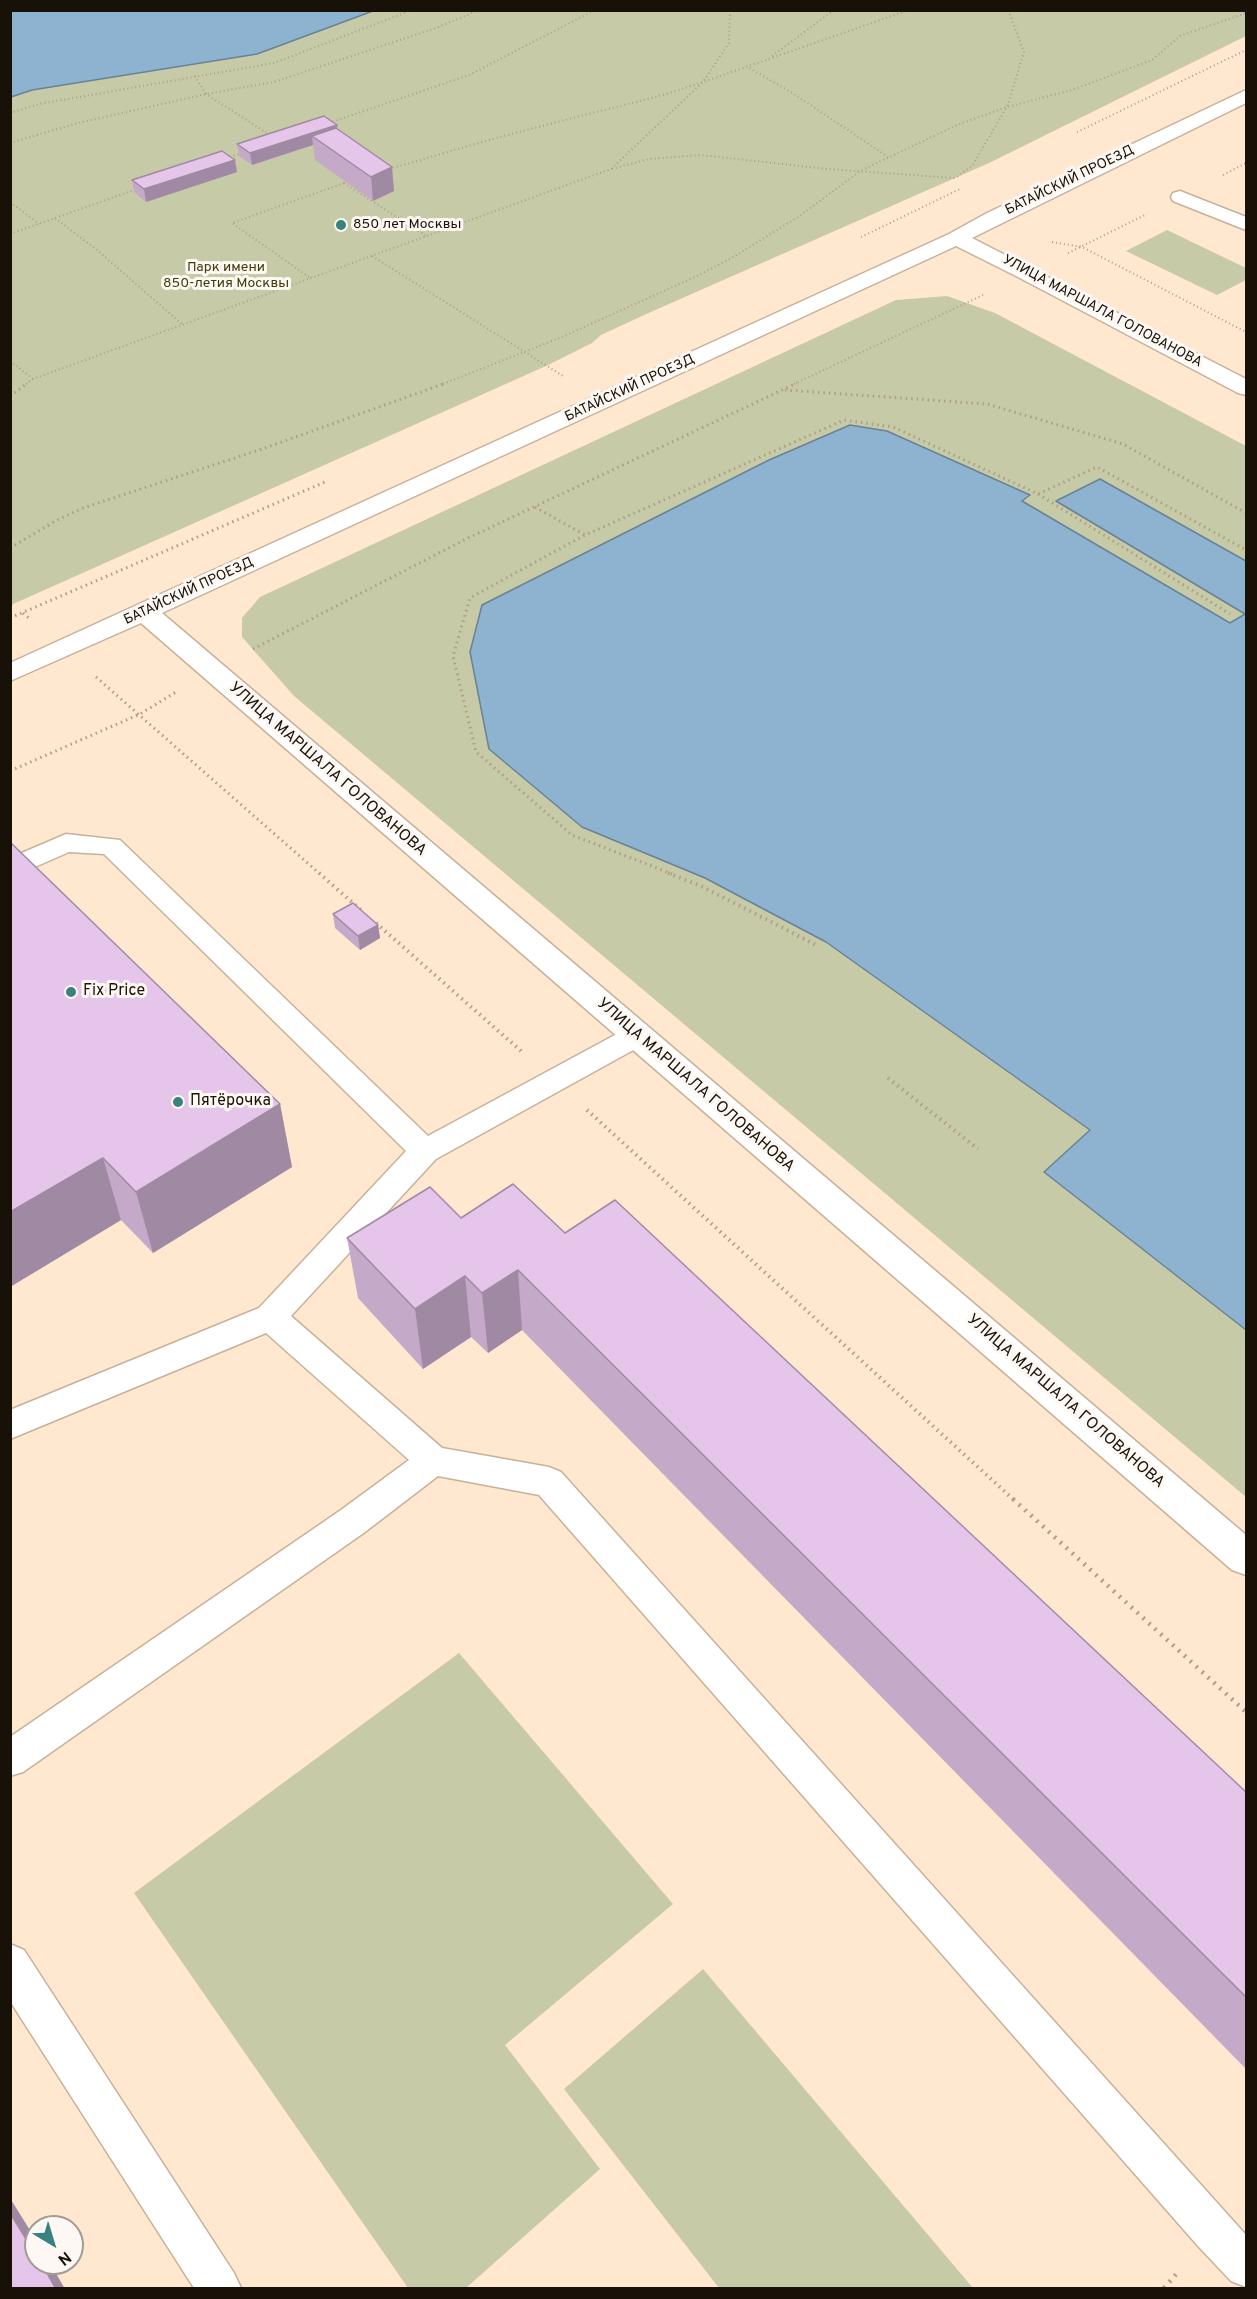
<!DOCTYPE html>
<html>
<head>
<meta charset="utf-8">
<style>
	body { margin:0 }
	#map { position:relative; width:1257px; height:2299px; overflow:hidden; background:#ffe8cf; font-family:Overpass,sans-serif }
	canvas { display:block }
	.frame { position:absolute; inset:0; border:12px solid #181108; pointer-events:none }
	.north { position:absolute; left:24px; top:2215px; width:60px; height:60px; box-sizing:border-box; background:#fdf8f3; border:2px solid #a19c95; border-radius:50%; rotate:142deg; font-size:16px; font-weight:700; line-height:24px; text-align:center; color:#181108 }
	.north::after { content:''; display:block; margin:auto; width:21px; height:27px; background:#398280; clip-path:polygon(50% 0,100% 100%,50% 72%,0 100%) }
</style>
</head>
<body>
<div id="map">
<canvas width="1257" height="2299"></canvas>
<div class="frame"></div>
<div class="north">N</div>
</div>
<script>
const g = document.querySelector('canvas').getContext('2d');
g.lineJoin = 'round';
function fillPath(path, color) { g.fillStyle = color; g.fill(path, 'evenodd'); }
const toPath = rows => new Path2D(rows.map(r => 'M' + r).join(''));
function strokePath(path, color, width, dash) { g.strokeStyle = color; g.lineWidth = width; g.lineCap = dash ? 'butt' : 'round'; g.setLineDash(dash || []); g.stroke(path); }
function write(font, color, halo, rows, align = 'center') {
  g.font = font + ' Overpass,sans-serif'; g.lineWidth = 6; g.setLineDash([]); g.textBaseline = 'middle'; g.strokeStyle = halo; g.fillStyle = color; for (const [text, x, y, turn = 0] of rows) {
    g.save(); g.translate(x, y); g.rotate((+turn || 0) * Math.PI / 180); g.textAlign = isNaN(turn) ? turn : align; if (halo) g.strokeText(text, 0, 0); g.fillText(text, 0, 0); g.restore();
  }
}
fillPath(toPath([
	[373,11,1246,11,1246,36,989,163,653,311,601,335,592,343,546,366,11,605,10,97,32,90,257,54],
	[1167,230,1246,268,1246,280,1217,295,1126,251],
	[947,296,995,313,1246,446,1246,561,1100,479,1246,615,1230,623,1021,501,1030,496,850,425,720,484,489,749,582,827,705,878,826,942,1090,1130,1045,1172,1246,1330,1246,1497,294,696,242,637,242,618,260,597,896,300],
	[459,1653,673,1904,505,2045,600,2169,466,2288,408,2288,134,1893],
	[703,1969,973,2288,719,2288,564,2089]
]), '#c7caa6');
const water = toPath([
	[11,10,373,10,373,11,257,54,32,90,11,97,11,10],
	[850,425,887,431,1030,495,1022,501,1230,623,1245,614,1056,501,1100,479,1246,561,1246,1330,1044,1172,1090,1130,826,942,705,878,582,827,489,749,470,652,482,605,769,460,850,425]
]);
fillPath(water, '#8db3d1');
strokePath(water, '#6a8295', 1.5);
const lane = toPath([
	[1180,191,1246,217,1246,230,1173,201,1171,197,1173,193,1180,191],
	[66,834,120,840,428,1136,626,1029,636,1026,646,1029,650,1036,646,1043,436,1159,291,1316,442,1448,549,1467,561,1472,1246,2235,1246,2287,1231,2281,1198,2246,539,1495,438,1476,365,1532,23,1772,10,1776,10,1737,341,1510,409,1460,266,1333,10,1439,10,1410,259,1308,406,1151,104,854,69,852,10,878,10,858,66,834],
	[10,1944,24,1950,234,2273,241,2288,194,2288,10,2001,10,1944]
]);
const secondary = toPath([
	[1246,90,1246,103,972,238,1246,379,1246,395,1238,393,1018,277,956,246,162,613,1246,1535,1246,1575,1232,1570,141,623,10,681,10,663,949,234,987,213,1246,90]
]);
strokePath(lane, '#c7b199', 3);
strokePath(secondary, '#c7b199', 3);
strokePath(toPath([
	[772,56,834,10],
	[746,66,794,94,888,157],
	[195,76,206,94,270,135],
	[10,113,39,104,274,63,412,10],
	[329,123,469,75,595,10],
	[1077,132,1246,50],
	[10,143,74,124,206,94,274,82,436,28,479,10],
	[226,158,242,153],
	[389,169,503,136,663,95,703,82,729,43,730,10],
	[612,169,649,159,701,155,827,169,955,178,972,166,1007,107,1024,52,1008,10],
	[1223,175,1246,163],
	[344,183,426,236],
	[10,202,39,224],
	[55,218,97,250,183,325],
	[10,234,137,189],
	[861,237,960,189],
	[1052,242,1082,247,1246,332],
	[1068,253,1147,214],
	[372,256,563,376],
	[309,277,232,223,350,181],
	[10,361,33,379],
	[26,384,33,379,611,169,703,82,909,10],
	[443,384,562,337,697,276,735,256,798,217,862,170,957,125,1007,107,1072,90,1152,60,1180,36,1246,13],
	[794,384,983,295]
]), '#ae9d89', 2, [1, 3]);
strokePath(toPath([
	[785,390,987,404,1123,444,1246,513],
	[10,396,28,383],
	[1038,494,1230,614],
	[535,507,585,535],
	[10,548,59,519,83,508,265,448,446,383],
	[23,613,30,619],
	[10,618,325,482],
	[253,649,466,539,797,383],
	[96,677,320,874],
	[10,771,140,714,176,692],
	[672,874,572,835,476,752,453,656,470,598,585,535,844,420,893,427,1038,494,1097,467,1246,550]
]), '#ae9d89', 3, [1.5, 4]);
strokePath(toPath([
	[319,873,363,912],
	[668,873,701,886,818,946],
	[376,923,521,1051],
	[888,1078,978,1149],
	[587,1110,1014,1500]
]), '#ae9d89', 4, [1.5, 4.5]);
strokePath(toPath([
	[1013,1499,1246,1712],
	[1164,2288,1179,2271]
]), '#ae9d89', 4.5, [2, 6]);
fillPath(lane, '#fff');
fillPath(secondary, '#fff');
fillPath(toPath([
	[337,125,337,129,392,167,394,191,373,201,315,160,313,145,252,165,239,156,237,144],
	[237,172,146,202,134,192,132,180],
	[10,842,280,1104,292,1167,153,1253,121,1220,10,1287],
	[333,914,378,925,380,938,360,950,335,928],
	[461,1218,565,1233,1246,1792,1246,2069,522,1330,488,1353,471,1337,423,1369,358,1298,347,1238]
]), '#c5a9c8');
fillPath(toPath([
	[337,125,338,137,312,136,313,145,252,165,250,153],
	[235,160,237,172,146,202,144,189],
	[392,167,394,191,373,201,371,177],
	[378,925,380,938,360,950,358,936],
	[280,1104,292,1167,153,1253,136,1192],
	[103,1158,121,1220,10,1287,10,1212],
	[518,1270,522,1330,488,1353,482,1293],
	[465,1276,471,1337,423,1369,415,1309],
	[10,2198,36,2240,36,2255,10,2213],
	[41,2263,50,2263,65,2289,56,2289]
]), '#a08aa3');
const building = toPath([
	[324,116,337,125,250,153,237,144,324,116],
	[336,128,392,167,371,177,312,136,336,128],
	[222,151,235,160,144,189,132,180,222,151],
	[10,842,280,1104,136,1192,103,1158,10,1212,10,842],
	[353,903,378,925,358,936,333,914,353,903],
	[513,1184,565,1233,615,1200,1246,1792,1246,1997,518,1270,482,1293,465,1276,415,1309,347,1238,430,1187,461,1218,513,1184],
	[10,2213,36,2255,36,2263,41,2263,56,2289,10,2289,10,2213]
]);
fillPath(building, '#e5c5e9');
strokePath(building, '#a08aa3', 1.5);
for (const [x, y, r, color] of [
	[341,225,6,"#398280"],
	[71,992,6,"#398280"],
	[178,1102,6,"#398280"]
]) { const dot = new Path2D(); dot.arc(x, y, r, 0, 2 * Math.PI); g.fillStyle = color; g.fill(dot); strokePath(dot, '#fdf8f3', 2); }
write('14px', '#181108', '#fdf8f3', [
	["БАТАЙСКИЙ ПРОЕЗД",1070,181,-26],
	["УЛИЦА МАРШАЛА ГОЛОВАНОВА",1102,312,28],
	["БАТАЙСКИЙ ПРОЕЗД",630,389,-25],
	["БАТАЙСКИЙ ПРОЕЗД",189,592,-25]
]);
write('14px', '#181108', '#fdf8f3', [
	["850 лет Москвы",353,225]
], 'left');
write('14px', '#3c3e07', '#fdf8f3', [
	["Парк имени",226,268],
	["850-летия Москвы",226,284]
]);
write('16px', '#181108', '#fdf8f3', [
	["УЛИЦА МАРШАЛА ГОЛОВАНОВА",327,770,41],
	["УЛИЦА МАРШАЛА ГОЛОВАНОВА",695,1086,41],
	["УЛИЦА МАРШАЛА ГОЛОВАНОВА",1065,1402,41]
]);
write('16px', '#181108', '#fdf8f3', [
	["Fix Price",83,992],
	["Пятёрочка",190,1102]
], 'left');
</script>
</body>
</html>
